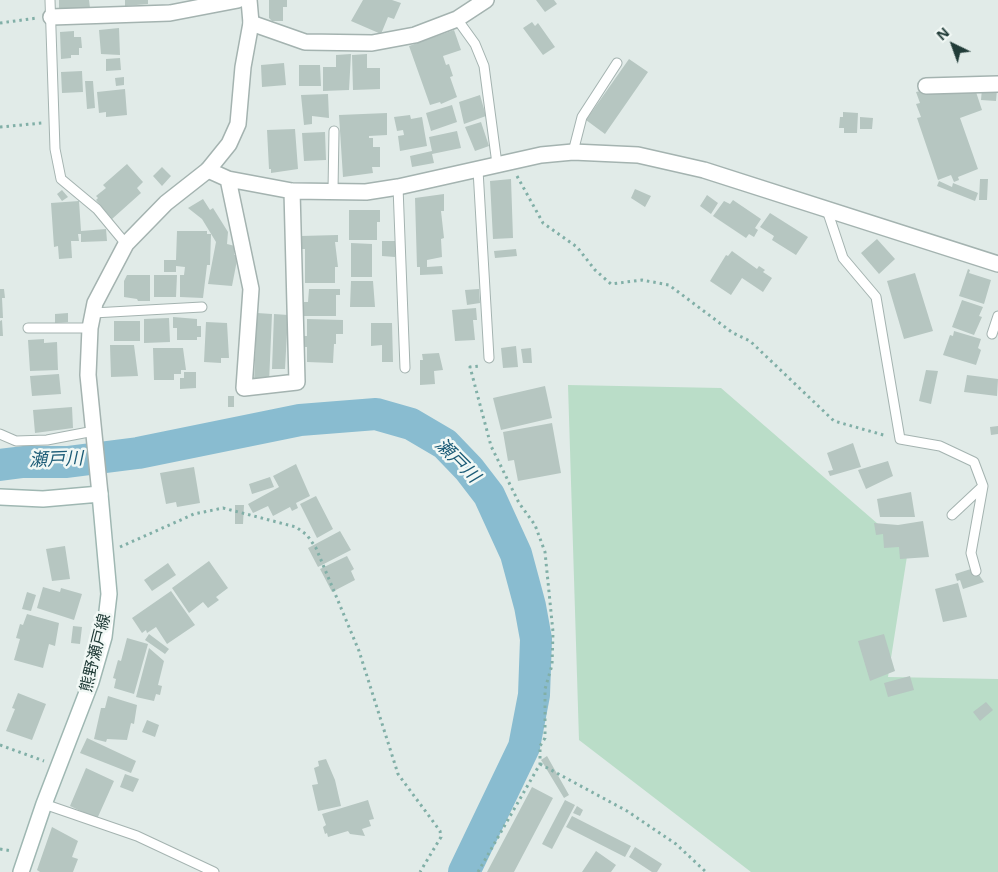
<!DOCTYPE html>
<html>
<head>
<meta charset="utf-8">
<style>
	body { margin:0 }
	#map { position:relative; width:998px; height:872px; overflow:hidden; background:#e1ebe8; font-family:"Open Sans",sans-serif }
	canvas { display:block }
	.north { position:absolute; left:928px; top:20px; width:50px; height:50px; -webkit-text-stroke:4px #f1f8f5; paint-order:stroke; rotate:318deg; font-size:14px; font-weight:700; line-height:20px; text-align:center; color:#213c38 }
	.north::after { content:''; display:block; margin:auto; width:18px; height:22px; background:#213c38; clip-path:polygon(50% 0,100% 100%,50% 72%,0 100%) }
</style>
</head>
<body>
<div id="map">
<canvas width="998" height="872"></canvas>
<div class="north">N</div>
</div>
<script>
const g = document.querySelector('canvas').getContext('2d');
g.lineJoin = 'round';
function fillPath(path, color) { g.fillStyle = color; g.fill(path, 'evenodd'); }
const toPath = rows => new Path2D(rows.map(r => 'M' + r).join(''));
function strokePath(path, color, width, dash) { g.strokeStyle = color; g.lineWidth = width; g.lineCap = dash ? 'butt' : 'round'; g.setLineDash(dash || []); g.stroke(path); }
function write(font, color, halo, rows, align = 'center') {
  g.font = font + ' "Open Sans","Noto Sans JP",sans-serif'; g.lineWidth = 5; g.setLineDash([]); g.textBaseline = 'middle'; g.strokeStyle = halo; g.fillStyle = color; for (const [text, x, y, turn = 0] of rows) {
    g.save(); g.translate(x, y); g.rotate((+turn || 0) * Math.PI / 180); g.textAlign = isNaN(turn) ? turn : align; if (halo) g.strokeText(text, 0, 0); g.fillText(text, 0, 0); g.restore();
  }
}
fillPath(toPath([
	[568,385,721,388,908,550,888,677,998,679,998,872,751,872,579,740]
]), '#baddc8');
strokePath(toPath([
	[0,465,23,462,67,462,138,453,300,420,376,414,411,424,445,444,469,469,489,495,516,554,530,606,536,639,534,695,524,747,464,872]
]), '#89bcd0', 32);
fillPath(toPath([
	[59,0,89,0,90,8,59,9],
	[125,0,148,0,148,4,125,6],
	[269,0,287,0,287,7,283,7,283,21,272,21,269,18],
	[363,0,392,0,401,3,394,19,388,17,381,34,351,21],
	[536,0,554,0,557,4,545,12],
	[532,22,535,26,538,23,555,47,543,55,523,28],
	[119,28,120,55,101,54,99,30],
	[454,30,461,50,443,56,446,65,449,64,453,76,450,77,457,97,441,104,440,102,430,105,409,46],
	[74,31,74,37,81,37,82,48,79,48,79,55,71,55,71,58,61,59,60,32],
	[351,54,349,90,323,91,323,67,336,67,336,55],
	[367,54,367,68,380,68,380,89,353,90,352,55],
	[120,58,121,70,106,71,106,59],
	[629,59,648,72,605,134,586,120],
	[284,63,286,85,262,87,261,65],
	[299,65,320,65,321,86,299,86],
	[82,71,83,92,62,93,61,72],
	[124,77,124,85,116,86,115,78],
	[983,77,998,78,996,101,981,100],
	[972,80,982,110,960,118,978,169,958,177,959,180,954,182,951,175,938,180,917,118,921,117,916,104,920,103,916,92],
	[85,81,93,81,95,108,87,109],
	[125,89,127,115,106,117,106,112,99,113,97,92],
	[328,94,329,118,312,116,312,124,304,125,301,95],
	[480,95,486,116,464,124,459,102],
	[452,105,457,122,431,131,426,113],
	[843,112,858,113,857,133,844,133,844,128,839,128,840,117,843,117],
	[387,113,387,135,369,136,369,138,373,138,373,147,380,147,380,167,372,167,373,173,343,177,339,115],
	[410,115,411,119,422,117,427,146,400,151,398,136,404,135,403,130,397,131,394,117],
	[860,117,873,118,872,129,860,129],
	[481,122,489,146,475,151,465,127],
	[295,129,298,169,271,173,271,169,269,169,267,130],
	[457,131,461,148,432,154,434,163,412,167,410,156,432,151,429,137],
	[325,132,326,160,304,161,302,133],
	[127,164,143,182,137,188,141,193,112,219,96,200,98,198,96,196,106,188,103,185],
	[162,167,171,176,162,186,153,176],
	[511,179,513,238,493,239,490,181],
	[980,179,988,179,987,200,979,200],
	[939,181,952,187,953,183,978,193,975,201,937,186],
	[635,189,651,196,645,207,631,198],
	[62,190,68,197,62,201,57,194],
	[444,194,444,211,441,211,444,238,441,239,442,257,427,260,427,267,442,266,443,274,420,275,420,267,417,267,415,198],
	[707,195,718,203,711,214,700,206],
	[203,199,210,210,213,208,228,232,227,244,235,246,234,255,238,255,232,286,208,284,216,242,202,219,188,208],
	[733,200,761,219,755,228,758,230,754,237,749,234,746,238,713,216,724,201,730,204],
	[79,201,81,231,106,229,107,241,81,242,81,234,78,234,79,241,71,241,72,258,59,259,58,246,54,247,51,203],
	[349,210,380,210,380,222,377,222,377,240,349,240],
	[770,213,808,237,796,255,772,240,774,236,760,227],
	[177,231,207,231,207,234,211,234,210,265,207,265,203,298,180,297,180,275,184,275,185,267,176,266,176,272,164,272,164,260,176,260],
	[338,235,338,242,335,242,338,267,335,267,335,283,305,283,305,249,301,249,301,236],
	[877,239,895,259,879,274,861,253],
	[382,241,396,241,395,257,382,256],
	[351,243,372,244,372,277,351,277],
	[516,249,517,256,495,258,494,251],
	[732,251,757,269,759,266,765,270,763,272,772,278,763,292,742,278,731,295,710,281,726,255,728,256],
	[968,269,970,270,969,273,991,280,984,304,959,296],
	[915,273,933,331,904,339,887,281],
	[127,275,150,275,150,301,138,301,137,299,124,297,124,281],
	[154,275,177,275,176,297,154,297],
	[351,281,373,281,375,307,350,307],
	[0,289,4,289,5,298,2,298,3,318,0,318],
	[309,289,340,289,340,295,336,295,336,316,304,316,304,302,308,302],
	[479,289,480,303,467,305,465,290],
	[962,300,983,307,979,316,982,317,974,335,952,327],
	[476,308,477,320,473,320,475,340,455,341,452,310],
	[68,313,68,322,55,323,55,314],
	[257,313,272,314,269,383,254,383],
	[274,314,288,315,285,369,272,369],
	[173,317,197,319,197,326,201,326,201,337,197,337,197,340,177,340,177,328,173,328],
	[169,318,170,342,144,343,144,319],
	[307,319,343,320,343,334,336,334,336,344,334,344,333,363,307,362,307,347,304,347,304,336,307,336],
	[2,320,3,336,0,336,0,321],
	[114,321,140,321,140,341,114,341],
	[206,322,227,323,229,358,221,358,221,363,204,362],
	[371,323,392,323,393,362,382,362,382,345,371,346],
	[954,331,981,339,978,348,981,350,976,365,943,355,950,335,953,336],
	[44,339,44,343,57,342,58,370,30,371,28,340],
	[110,345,134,345,138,376,111,377],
	[516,346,518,367,503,368,501,348],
	[153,348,183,348,186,370,181,370,181,374,174,374,174,380,154,380],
	[531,348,532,363,523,363,521,349],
	[439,353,443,370,434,371,435,384,420,385,420,360,423,360,422,354],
	[926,370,938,371,931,404,919,401],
	[184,372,196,372,196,388,180,389,180,378,184,378],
	[59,374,61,394,32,396,30,376],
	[967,375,998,379,997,396,964,392],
	[545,386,552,418,501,430,493,398],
	[228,396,234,396,234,407,228,407],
	[72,407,73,428,35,433,33,410],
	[552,423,561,473,518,481,514,460,508,461,503,432],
	[998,426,998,434,991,435,990,427],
	[853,443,861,467,830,476,828,471,833,470,827,453],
	[888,461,893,476,866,489,858,470],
	[296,464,310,496,296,503,298,508,292,511,290,507,273,516,268,506,253,513,248,504,279,487,273,476],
	[194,467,200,503,177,507,176,502,166,504,160,473],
	[270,477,274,487,252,494,249,484],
	[911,492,915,517,880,517,877,499],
	[316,496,333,529,317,538,300,504],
	[235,505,244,505,243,524,235,524],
	[923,521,929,557,900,559,899,547,884,548,883,534,876,535,874,523,898,525],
	[340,531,351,550,318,567,308,548],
	[65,546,70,579,52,581,46,549],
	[347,556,354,569,351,571,355,580,332,592,320,569],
	[209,561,228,588,216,597,219,600,208,608,203,602,189,613,172,588],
	[168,563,176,575,152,591,144,580],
	[974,568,984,582,963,589,960,580,957,581,955,574],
	[958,583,967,617,943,622,935,589],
	[43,587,60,592,61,588,82,594,74,620,37,608],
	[171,591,195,625,167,644,156,627,147,633,146,630,142,633,132,618],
	[27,592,36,595,31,611,22,609],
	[27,614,59,623,55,646,49,644,43,668,14,660,20,639,16,638,20,624,23,625],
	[73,626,82,627,80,644,71,643],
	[149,634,169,649,165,654,145,640],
	[884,634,895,671,870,681,858,641],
	[127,638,148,644,134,694,114,688,116,679,113,678,118,660,121,661],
	[149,648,164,661,158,685,162,686,160,695,156,694,154,701,136,697],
	[910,676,914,690,888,697,884,683],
	[18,693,46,704,32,740,6,731,15,709,12,708],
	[108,696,137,705,134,724,131,723,127,740,107,739,106,742,94,739,101,708,105,708],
	[986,702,993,710,980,721,973,712],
	[147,720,159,725,155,737,142,732],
	[87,738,136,761,131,773,80,753],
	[547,756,569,795,564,798,541,760],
	[326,759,335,780,341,806,318,811,312,785,318,784,314,768,319,766,318,761],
	[86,768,114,781,97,819,70,806],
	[125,774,139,779,133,792,120,787],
	[532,787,553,798,514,872,487,872],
	[368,800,374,819,369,820,371,826,362,829,365,836,350,834,348,831,328,837,327,833,325,834,323,827,326,825,322,814],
	[565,800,575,805,552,849,542,844],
	[577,806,583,810,580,816,573,813],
	[572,816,631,846,625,857,566,827],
	[52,827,78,841,72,857,78,859,73,872,40,872,37,870],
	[635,847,662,864,657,872,652,872,629,857],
	[596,851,616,865,611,872,582,872]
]), '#b6c6c1');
const service = toPath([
	[50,0,55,149,61,179,97,209,126,244],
	[457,19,475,44,484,66,497,164],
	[573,152,582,117,617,63],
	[478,170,489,358],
	[398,187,405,368],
	[333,190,334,131],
	[827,210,843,258,876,297,900,439,940,446,974,462,983,486,971,553,976,571],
	[93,313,202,307],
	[28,328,90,328],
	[992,334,998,316],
	[0,434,16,441,47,440,94,431],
	[952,515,983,486],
	[44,804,137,836,214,872]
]);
const minor = toPath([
	[51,17,170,13,238,0],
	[251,23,305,42,372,43,415,35,457,19,486,0],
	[926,86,998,84],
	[208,170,228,179,292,191,366,192,398,187,541,155,573,152,638,155,704,170,998,264],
	[228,179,251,289,244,388,297,382,292,191]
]);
const tertiary = toPath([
	[100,494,88,375,90,328,95,303,126,244,166,203,208,170,229,144,238,124,243,67,251,23,249,0]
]);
const secondary = toPath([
	[0,497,43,499,100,494,109,594,104,637,91,682,44,804,21,872]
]);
strokePath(service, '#a4b3b0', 11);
strokePath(minor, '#a4b3b0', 18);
strokePath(tertiary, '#a4b3b0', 18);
strokePath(secondary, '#9fb7b2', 18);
strokePath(toPath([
	[0,23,37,18],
	[0,127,42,123],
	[517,176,543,223,577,247,595,270,611,284,642,280,669,285,733,333,750,341,834,421,887,436],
	[120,547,194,514,223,508,296,527,307,535,316,548,359,651,398,774,440,831,441,837,420,872],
	[0,745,44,761],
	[540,764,627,811,676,844,706,872],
	[0,849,12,851],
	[478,872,540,764,540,746,545,738,545,689,552,665,553,632,545,552,535,525,519,503,491,446,470,367,480,366]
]), '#81afa7', 3, [2.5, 4]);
strokePath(service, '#fff', 9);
strokePath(minor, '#fff', 15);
strokePath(tertiary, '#fff', 15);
strokePath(secondary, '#fff', 15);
write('16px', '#213c38', '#f1f8f5', [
	["熊野瀬戸線",96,653,-76]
]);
write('italic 18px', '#1c5c77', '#f1f8f5', [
	["瀬戸川",56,460,-2],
	["瀬戸川",457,461,45]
]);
</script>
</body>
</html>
